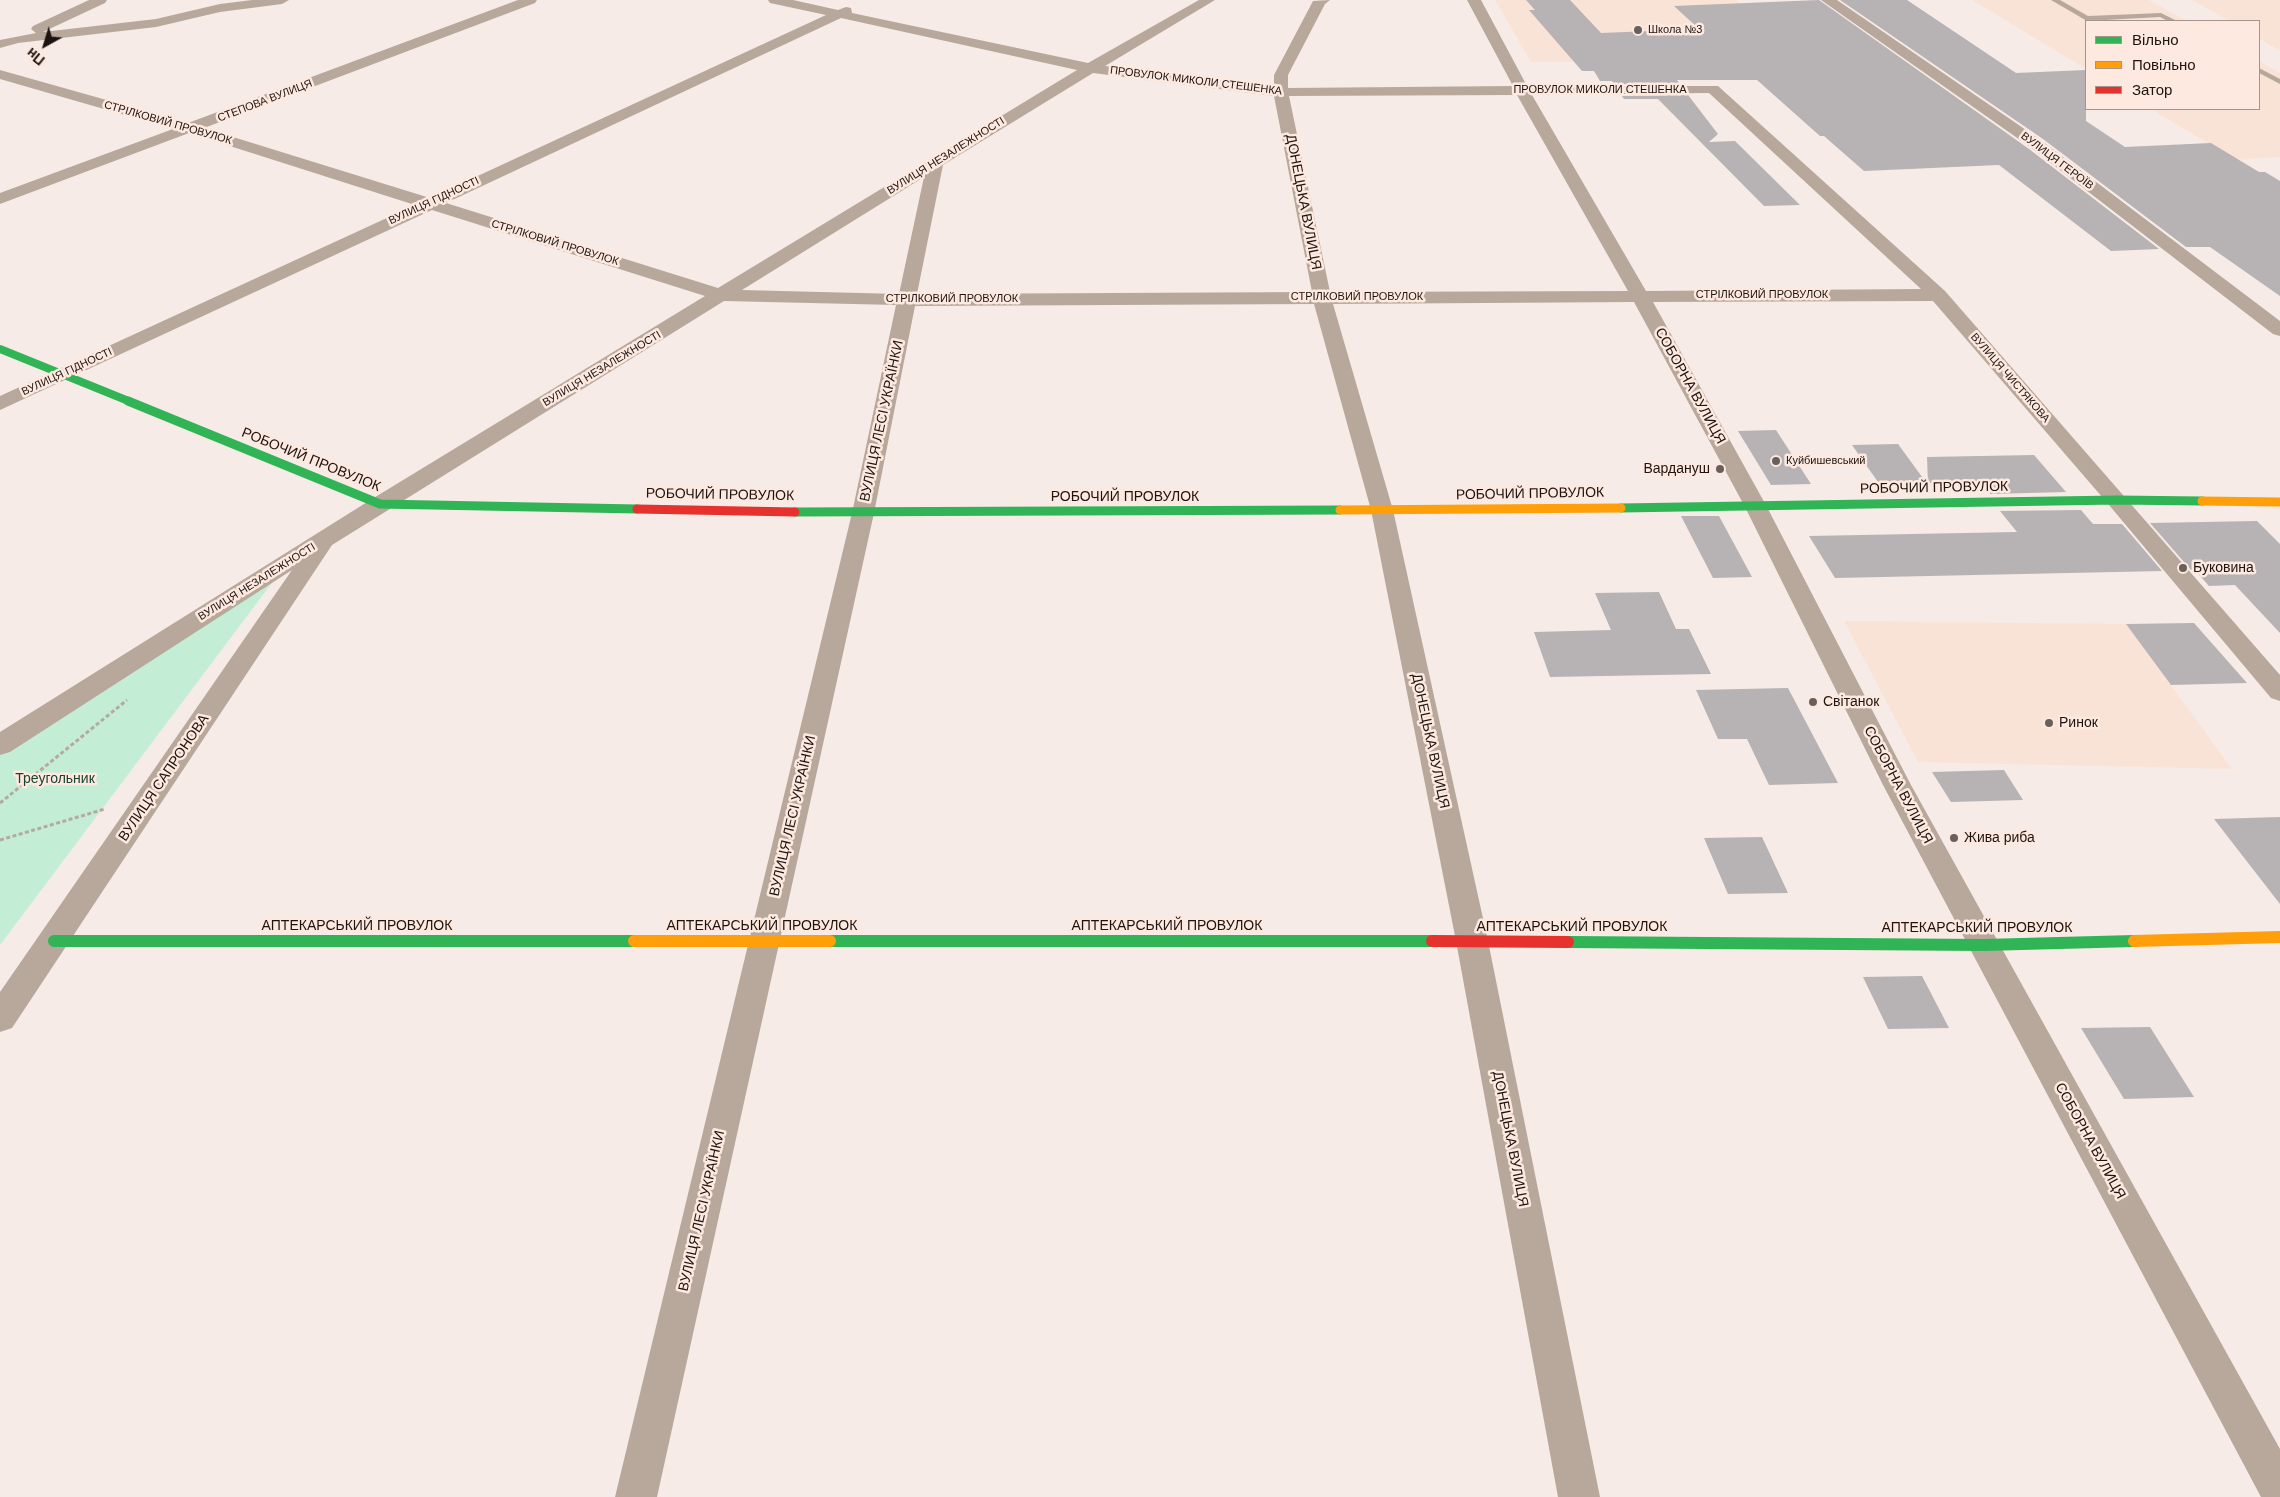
<!DOCTYPE html>
<html>
<head>
<meta charset="utf-8">
<style>
	body { margin:0 }
	#map { position:relative; width:2280px; height:1497px; overflow:hidden; background:#f6ebe6; font-family:Helvetica,sans-serif }
	canvas { display:block }
	.legend { position:absolute; left:2085px; top:20px; width:175px; height:90px; box-sizing:border-box; background:#fde9df; border:1px solid #a3948c; margin:0; padding:6px 9px; list-style:none; font-size:15px; color:#1d1410 }
	.legend li { display:flex; align-items:center; gap:10px; height:25px }
	.legend b { width:25px; border:1px solid #a3948c }
	.north { position:absolute; left:20px; top:20px; width:50px; height:50px; -webkit-text-stroke:4px #fde9df; paint-order:stroke; rotate:219deg; font-size:14px; font-weight:700; line-height:20px; text-align:center; color:#1d1410 }
	.north::after { content:''; display:block; margin:auto; width:18px; height:22px; background:#1d1410; clip-path:polygon(50% 0,100% 100%,50% 72%,0 100%) }
</style>
</head>
<body>
<div id="map">
<canvas width="2280" height="1497"></canvas>
<ul class="legend">
<li><b style="height:6px;background:#30b455"></b>Вільно</li>
<li><b style="height:6px;background:#ff9f0a"></b>Повільно</li>
<li><b style="height:6px;background:#e5322d"></b>Затор</li>
</ul>
<div class="north">Пн</div>
</div>
<script>
const g = document.querySelector('canvas').getContext('2d');
g.lineJoin = 'round';
function fillPath(path, color) { g.fillStyle = color; g.fill(path, 'evenodd'); }
const toPath = rows => new Path2D(rows.map(r => 'M' + r).join(''));
function strokePath(path, color, width, dash) { g.strokeStyle = color; g.lineWidth = width; g.lineCap = dash ? 'butt' : 'round'; g.setLineDash(dash || []); g.stroke(path); }
function write(font, color, halo, rows, align = 'center') {
  g.font = font + ' Helvetica,sans-serif'; g.lineWidth = 5; g.setLineDash([]); g.textBaseline = 'middle'; g.strokeStyle = halo; g.fillStyle = color; for (const [text, x, y, turn = 0] of rows) {
    g.save(); g.translate(x, y); g.rotate((+turn || 0) * Math.PI / 180); g.textAlign = isNaN(turn) ? turn : align; if (halo) g.strokeText(text, 0, 0); g.fillText(text, 0, 0); g.restore();
  }
}
fillPath(toPath([
	[1495,0,1736,0,1793,60,1531,62],
	[1972,0,2149,0,2187,21,2086,21,2086,69],
	[2192,0,2280,0,2280,51,2259,38,2259,21,2230,21],
	[2259,61,2280,73,2280,157,2236,160,2151,109,2259,109],
	[1844,621,2126,624,2232,769,1918,762]
]), '#f9e3d7');
fillPath(toPath([
	[274,580,0,945,0,748]
]), '#c3edd5');
fillPath(toPath([
	[1526,0,1570,0,1601,33,1699,29,1674,6,1819,0,2029,149,2159,249,2111,251,1999,165,1864,171,1824,136,1820,136,1757,80,1677,80,1680,84,1614,84,1612,81,1600,81,1594,71,1582,71,1529,10,1535,10],
	[1840,0,1907,0,2016,73,2086,70,2086,121,2125,147,2211,143,2259,172,2265,172,2280,181,2280,296,2210,247,2186,247,2043,139],
	[1688,95,1718,134,1709,142,1735,141,1800,205,1764,206,1658,99,1624,99,1622,96],
	[1776,430,1811,484,1771,485,1738,431],
	[1898,444,1925,481,1878,482,1852,445],
	[2034,455,2066,492,1990,494,1990,482,1928,483,1927,457],
	[2081,510,2093,524,2122,524,2162,571,1835,578,1809,536,2017,532,2000,511],
	[1681,516,1719,516,1752,577,1713,578],
	[2257,521,2280,544,2280,633,2235,585,2209,586,2195,570,2191,570,2150,523],
	[1659,592,1676,629,1689,629,1711,674,1550,677,1534,632,1611,630,1595,593],
	[2194,623,2247,683,2171,685,2126,624],
	[1788,688,1838,783,1769,785,1747,739,1718,739,1696,690],
	[2004,770,2023,800,1951,802,1932,772],
	[2280,817,2280,904,2214,819],
	[1762,837,1788,893,1728,894,1704,838],
	[1922,976,1949,1028,1888,1029,1863,977],
	[2150,1027,2194,1097,2124,1099,2081,1028]
]), '#b7b2b4');
strokePath(toPath([
	[0,803,127,700],
	[0,840,105,809]
]), '#b5a9a0', 3, [4, 2.5]);
fillPath(toPath([
	[2051,0,2060,0,2088,16,2161,13,2177,21,2168,21,2160,17,2087,21,2051,0],
	[2259,68,2280,79,2280,84,2259,73,2259,68]
]), '#b8a89c');
fillPath(toPath([
	[89,0,107,0,105,3,43,32,156,19,220,4,252,0,289,0,282,4,220,12,156,27,18,43,0,48,0,40,36,33,31,29,33,26,89,0],
	[518,0,537,0,535,3,204,128,430,198,826,15,770,3,768,0,793,0,838,10,846,7,851,8,852,13,1088,63,1199,0,1215,0,1105,66,1274,87,1274,75,1313,1,1330,0,1325,4,1288,75,1288,88,1513,86,1467,0,1481,0,1527,86,1718,86,1945,291,2280,675,2280,701,2271,698,2109,505,1933,301,1653,302,1767,507,1911,785,2280,1449,2280,1497,2261,1497,1883,785,1745,507,1634,302,1333,304,1393,510,1488,941,1600,1497,1558,1497,1456,941,1371,510,1314,304,915,306,874,513,657,1497,615,1497,852,513,896,305,724,301,332,545,12,1028,0,1032,0,992,292,570,10,752,0,755,0,732,372,499,705,296,432,210,0,410,0,396,415,205,189,133,0,204,0,193,173,129,0,79,0,70,188,123,518,0],
	[841,18,1077,70,718,288,446,203,841,18],
	[1093,73,1274,96,1312,292,917,294,943,165,1093,73],
	[1709,93,1921,289,1646,291,1532,95,1709,93],
	[1517,95,1628,291,1330,292,1289,96,1517,95],
	[924,177,899,294,742,290,924,177],
	[1821,0,1837,0,2042,141,2280,321,2280,336,2273,334,2030,147,1821,0]
]), '#b8a89c');
strokePath(toPath([
	[0,349,131,402]
]), '#30b455', 8);
strokePath(toPath([
	[128,401,380,504,637,509],
	[1621,508,2117,500,2202,501],
	[795,512,1340,510]
]), '#30b455', 9);
strokePath(toPath([
	[54,941,634,941],
	[830,941,1432,941],
	[1568,942,1984,945,2134,941]
]), '#30b455', 12);
strokePath(toPath([
	[2202,501,2280,502],
	[1340,510,1621,508]
]), '#ff9f0a', 9);
strokePath(toPath([
	[634,941,830,941],
	[2134,941,2280,937]
]), '#ff9f0a', 12);
strokePath(toPath([
	[637,509,795,512]
]), '#e5322d', 9);
strokePath(toPath([
	[1432,941,1568,942]
]), '#e5322d', 12);
for (const [x, y, r, color] of [
	[1638,30,5,"#695f5b"],
	[1776,461,5,"#695f5b"],
	[1720,469,5,"#695f5b"],
	[2183,568,5,"#695f5b"],
	[1813,702,5,"#695f5b"],
	[2049,723,5,"#695f5b"],
	[1954,838,5,"#695f5b"]
]) { const dot = new Path2D(); dot.arc(x, y, r, 0, 2 * Math.PI); g.fillStyle = color; g.fill(dot); strokePath(dot, '#fde9df', 2); }
write('11px', '#1d1410', '#fde9df', [
	["Школа №3",1648,30],
	["Куйбишевський",1786,461]
], 'left');
write('11px', '#1d1410', '#fde9df', [
	["ПРОВУЛОК МИКОЛИ СТЕШЕНКА",1196,81,7],
	["ПРОВУЛОК МИКОЛИ СТЕШЕНКА",1600,90],
	["СТЕПОВА ВУЛИЦЯ",265,101,-21],
	["СТРІЛКОВИЙ ПРОВУЛОК",168,123,16],
	["ВУЛИЦЯ НЕЗАЛЕЖНОСТІ",946,156,-32],
	["ВУЛИЦЯ ГЕРОЇВ",2057,161,37],
	["ВУЛИЦЯ ГІДНОСТІ",434,201,-25],
	["СТРІЛКОВИЙ ПРОВУЛОК",555,243,17],
	["СТРІЛКОВИЙ ПРОВУЛОК",1762,295],
	["СТРІЛКОВИЙ ПРОВУЛОК",1357,297],
	["СТРІЛКОВИЙ ПРОВУЛОК",952,299],
	["ВУЛИЦЯ НЕЗАЛЕЖНОСТІ",602,369,-31],
	["ВУЛИЦЯ ГІДНОСТІ",67,372,-25],
	["ВУЛИЦЯ ЧИСТЯКОВА",2010,378,49],
	["ВУЛИЦЯ НЕЗАЛЕЖНОСТІ",257,582,-32]
]);
write('14px', '#1d1410', '#fde9df', [
	["ДОНЕЦЬКА ВУЛИЦЯ",1303,202,79],
	["СОБОРНА ВУЛИЦЯ",1690,386,61],
	["ВУЛИЦЯ ЛЕСІ УКРАЇНКИ",882,421,-78],
	["РОБОЧИЙ ПРОВУЛОК",311,460,22],
	["РОБОЧИЙ ПРОВУЛОК",1934,488,-1],
	["РОБОЧИЙ ПРОВУЛОК",1530,494,-1],
	["РОБОЧИЙ ПРОВУЛОК",720,495,1],
	["РОБОЧИЙ ПРОВУЛОК",1125,497],
	["ДОНЕЦЬКА ВУЛИЦЯ",1430,741,78],
	["ВУЛИЦЯ САПРОНОВА",164,778,-56],
	["СОБОРНА ВУЛИЦЯ",1898,785,62],
	["ВУЛИЦЯ ЛЕСІ УКРАЇНКИ",793,816,-77],
	["АПТЕКАРСЬКИЙ ПРОВУЛОК",357,926],
	["АПТЕКАРСЬКИЙ ПРОВУЛОК",762,926],
	["АПТЕКАРСЬКИЙ ПРОВУЛОК",1167,926],
	["АПТЕКАРСЬКИЙ ПРОВУЛОК",1572,927],
	["АПТЕКАРСЬКИЙ ПРОВУЛОК",1977,928],
	["ДОНЕЦЬКА ВУЛИЦЯ",1510,1139,79],
	["СОБОРНА ВУЛИЦЯ",2090,1141,61],
	["ВУЛИЦЯ ЛЕСІ УКРАЇНКИ",702,1211,-77]
]);
write('14px', '#1d1410', '#fde9df', [
	["Вардануш",1710,469,"right"],
	["Буковина",2193,568],
	["Світанок",1823,702],
	["Ринок",2059,723],
	["Жива риба",1964,838]
], 'left');
write('14px', '#184331', '#fde9df', [
	["Треугольник",55,779]
]);
</script>
</body>
</html>
